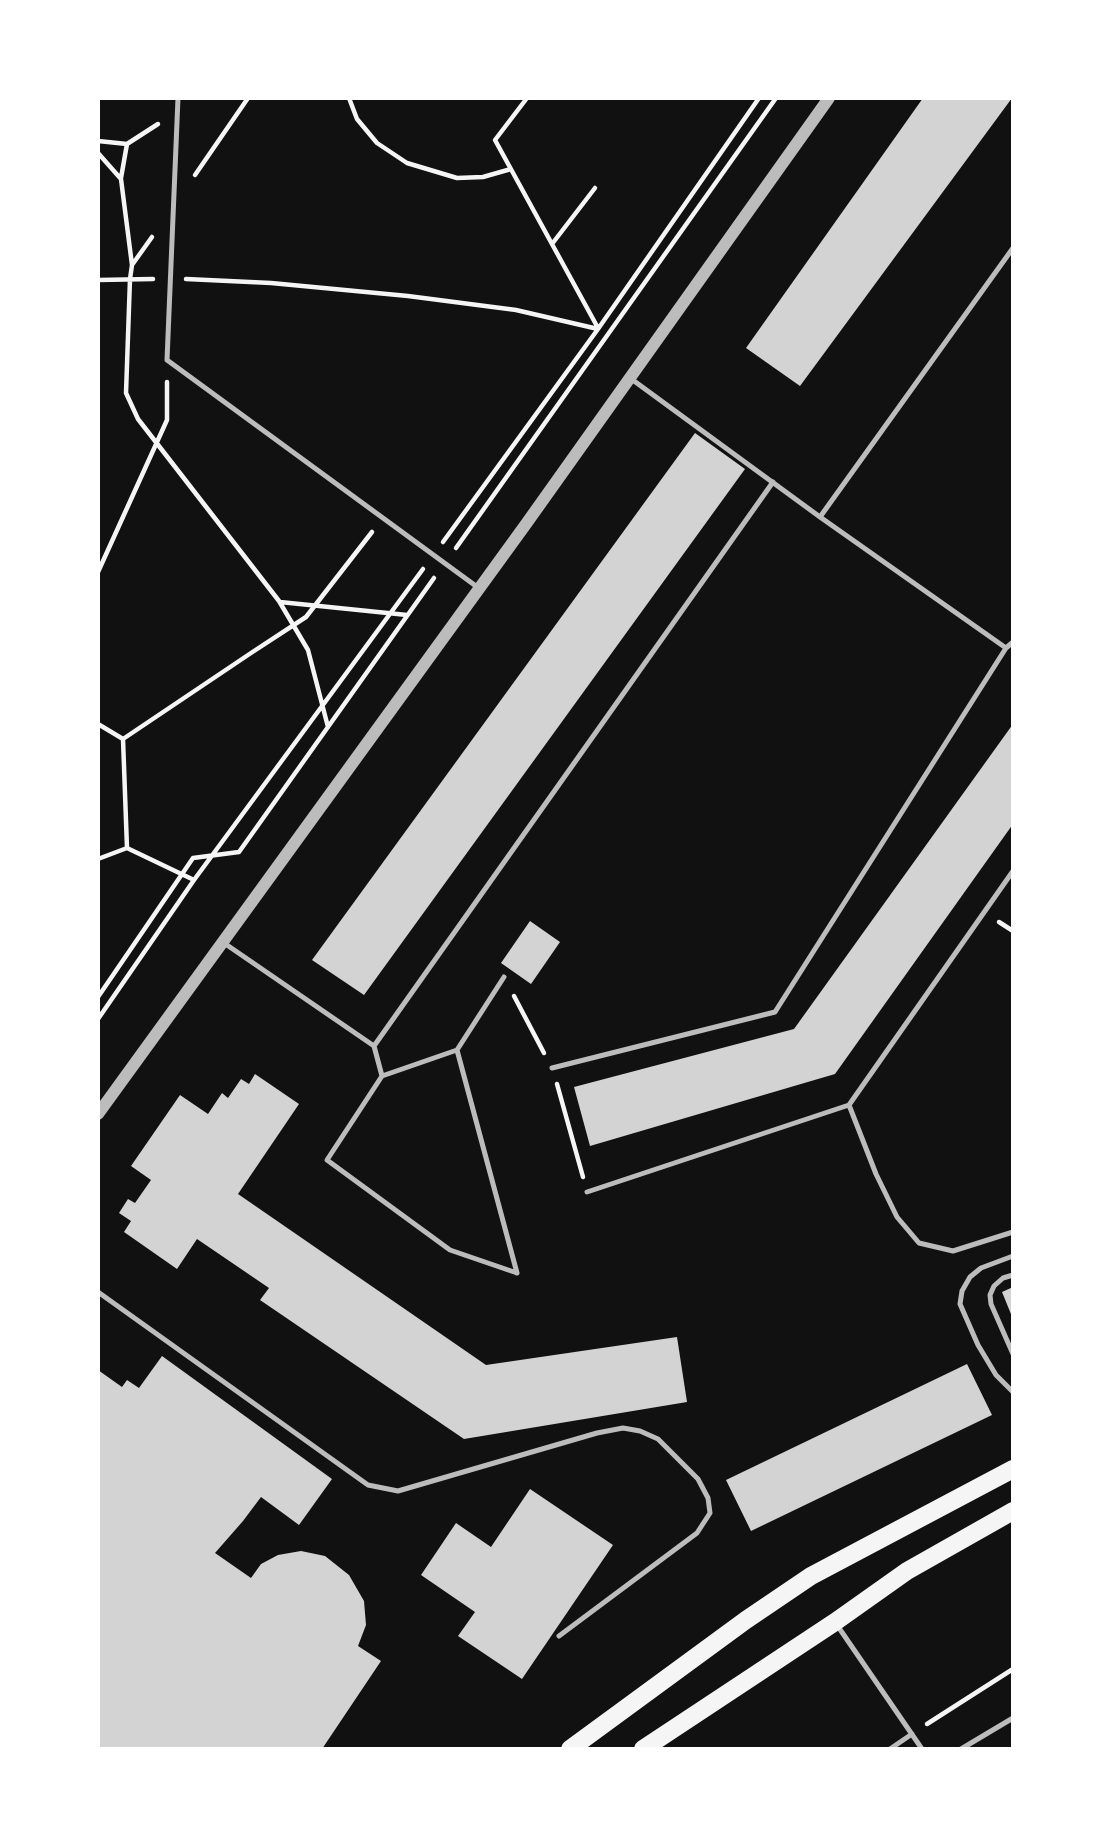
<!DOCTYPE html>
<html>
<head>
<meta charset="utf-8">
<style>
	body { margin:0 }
	#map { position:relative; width:1111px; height:1847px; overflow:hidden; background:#111; font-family:Helvetica,sans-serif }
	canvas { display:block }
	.frame { position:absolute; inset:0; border:100px solid #fff; pointer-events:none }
</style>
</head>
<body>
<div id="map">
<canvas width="1111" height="1847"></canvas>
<div class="frame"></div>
</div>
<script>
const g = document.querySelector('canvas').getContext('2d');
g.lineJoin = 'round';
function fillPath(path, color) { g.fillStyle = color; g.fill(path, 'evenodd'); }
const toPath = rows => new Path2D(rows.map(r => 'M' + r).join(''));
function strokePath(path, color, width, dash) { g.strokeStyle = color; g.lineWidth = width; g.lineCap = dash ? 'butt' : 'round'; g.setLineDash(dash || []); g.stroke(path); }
fillPath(toPath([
	[923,98,1012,98,800,386,746,348],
	[695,433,745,469,364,995,312,960],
	[1013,724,1013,824,835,1074,590,1146,574,1087,794,1029],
	[530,921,560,942,531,984,501,963],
	[255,1074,299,1104,238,1194,486,1365,677,1337,687,1402,464,1439,260,1300,269,1288,197,1239,177,1269,124,1232,131,1221,119,1213,128,1199,135,1203,151,1180,131,1166,180,1095,208,1114,222,1093,228,1098,241,1079,249,1084],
	[1013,1287,1013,1319,1002,1292],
	[162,1356,332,1479,299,1525,261,1497,243,1521,215,1553,251,1578,261,1564,278,1555,301,1551,325,1556,349,1575,364,1601,366,1625,358,1646,381,1661,322,1749,98,1749,98,1370,122,1387,127,1380,139,1388],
	[967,1364,992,1415,751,1531,726,1480],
	[530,1489,613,1545,522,1679,458,1636,475,1612,421,1575,456,1523,491,1547]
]), '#d3d3d3');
strokePath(toPath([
	[349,98,357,119,377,143,407,163,457,178,483,177,511,169],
	[527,98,495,140,598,328],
	[98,141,127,144,158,124],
	[98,153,121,179,132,265],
	[195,175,248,98],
	[121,178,127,144],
	[152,237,132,265,130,279,126,393,138,419,279,601,308,650,328,727],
	[552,244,595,188],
	[186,279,271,283,408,296,516,310,598,329],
	[98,280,153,279],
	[443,542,598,329,759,98],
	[456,548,776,98],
	[98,572,167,420,167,382],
	[280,602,407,615],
	[98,724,123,739],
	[127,848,123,739,251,653,306,617,372,532],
	[98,859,127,848,194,880],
	[999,922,1013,931],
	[514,996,544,1053],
	[98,997,193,858,239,852,434,578],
	[98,1019,194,880,423,569],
	[557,1084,583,1177],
	[927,1724,1013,1669]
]), '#f5f5f5', 4.5);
strokePath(toPath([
	[178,98,167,360,480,589],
	[630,378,820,517,1006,648],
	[820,517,1013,248],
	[1013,871,849,1105,876,1174,897,1217,919,1243,953,1251,1013,1232],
	[224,943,374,1046,773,482],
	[374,1046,382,1076,457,1050,517,1273],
	[457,1050,504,977],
	[552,1068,775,1012,1006,648,1013,642],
	[382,1076,327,1160,450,1250,517,1273],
	[587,1192,849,1105],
	[1013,1256,981,1268,970,1277,962,1291,960,1304,978,1345,996,1375,1013,1392],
	[1013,1275,1003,1278,994,1286,990,1295,991,1304,1013,1354],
	[98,1292,368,1485,398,1491,597,1433,623,1428,640,1431,658,1439,698,1479,708,1498,710,1513,697,1533,559,1636],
	[837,1625,922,1749],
	[890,1749,912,1734],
	[961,1749,1013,1718]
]), '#bcbcbc', 5);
strokePath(toPath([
	[98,1114,526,524,829,98]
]), '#bcbcbc', 12);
strokePath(toPath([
	[570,1749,746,1620,811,1576,1013,1469],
	[643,1749,835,1622,907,1571,1013,1511]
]), '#f5f5f5', 18);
</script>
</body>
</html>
